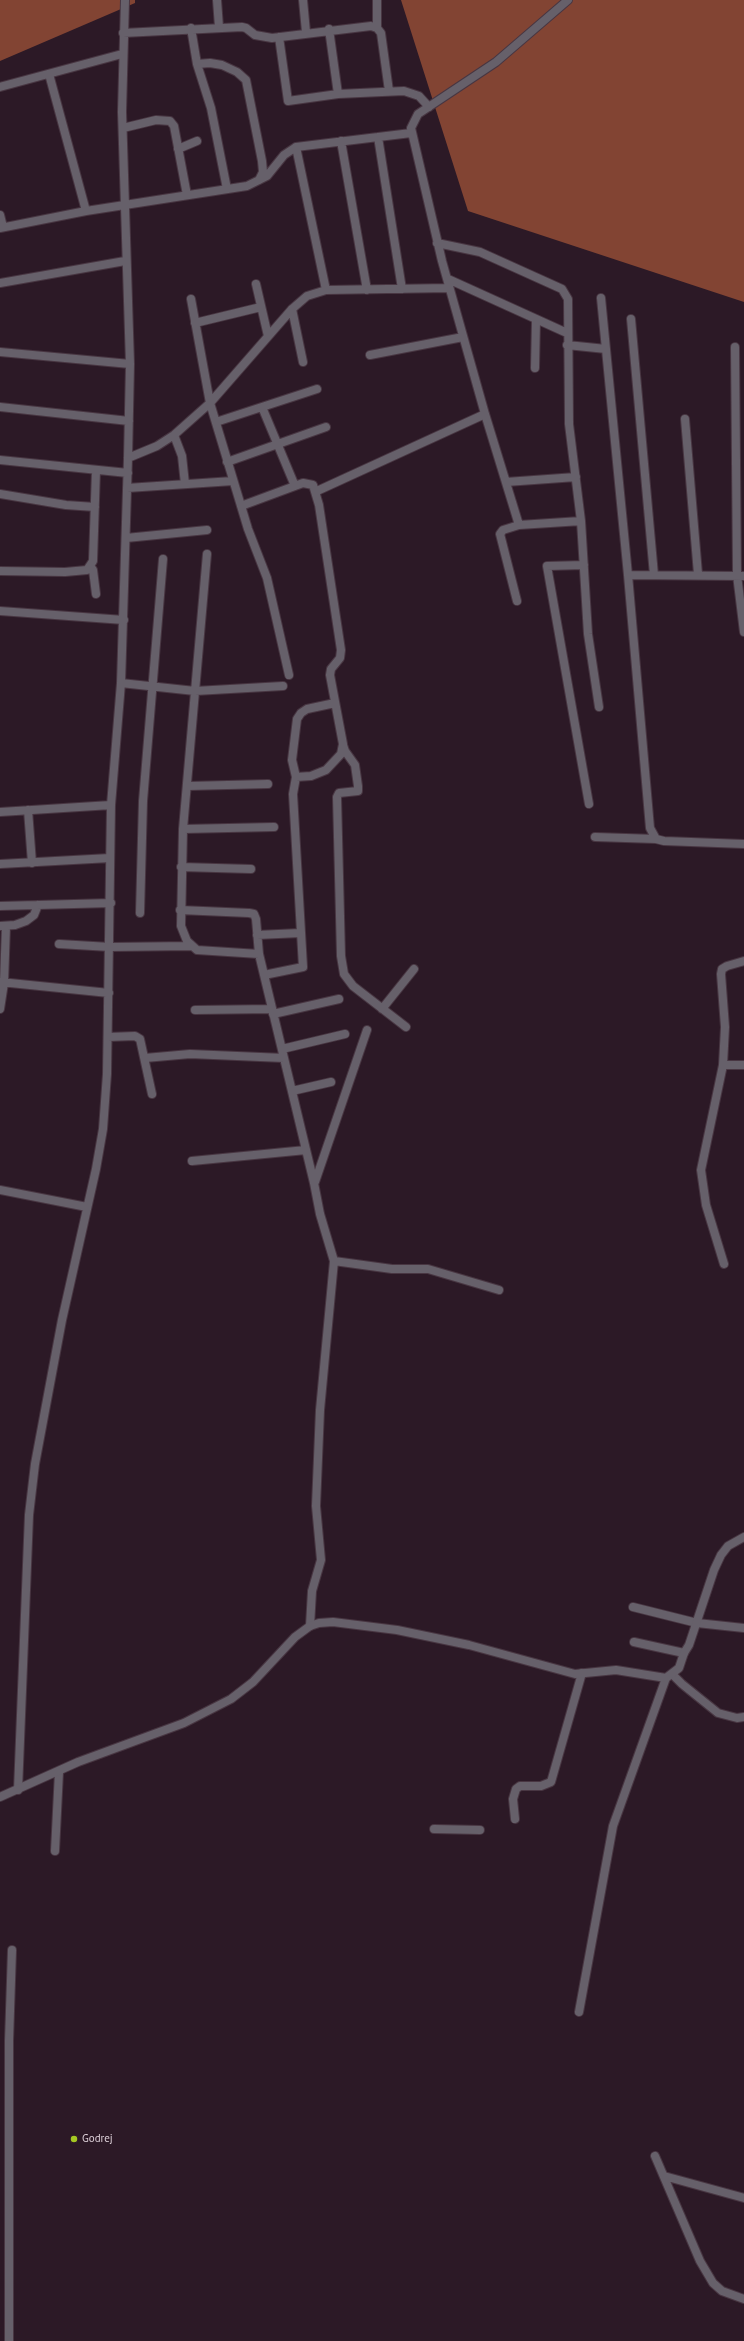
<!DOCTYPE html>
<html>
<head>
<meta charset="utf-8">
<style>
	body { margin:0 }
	canvas { display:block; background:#2c1926 }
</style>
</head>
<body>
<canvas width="744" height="2341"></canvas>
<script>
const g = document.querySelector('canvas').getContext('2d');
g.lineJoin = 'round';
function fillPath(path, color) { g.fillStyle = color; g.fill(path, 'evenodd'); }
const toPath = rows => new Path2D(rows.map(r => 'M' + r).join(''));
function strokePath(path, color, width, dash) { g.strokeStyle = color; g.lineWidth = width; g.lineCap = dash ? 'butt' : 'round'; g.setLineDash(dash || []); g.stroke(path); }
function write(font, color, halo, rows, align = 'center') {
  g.font = font + ' "PT Sans",sans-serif'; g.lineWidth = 3; g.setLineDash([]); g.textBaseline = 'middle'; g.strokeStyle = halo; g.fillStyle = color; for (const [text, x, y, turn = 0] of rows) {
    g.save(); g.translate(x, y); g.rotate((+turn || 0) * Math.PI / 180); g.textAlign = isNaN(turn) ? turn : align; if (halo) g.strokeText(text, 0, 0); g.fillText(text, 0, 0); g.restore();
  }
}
fillPath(toPath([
	[0,0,135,0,135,3,0,61],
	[401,0,744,0,744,302,468,211]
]), '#824433');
const minor = toPath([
	[217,0,219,27],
	[303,0,306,32],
	[568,0,496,62,418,114,411,128,442,261,485,414,519,525,581,521],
	[191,28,197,64,211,108,227,189],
	[377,28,377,0],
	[329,29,338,94],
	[123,33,242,27,246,28,255,35,272,38,371,26,377,28,381,33,389,91],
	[279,37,288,101,338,94,404,91,419,96,429,107],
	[197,64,210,63,222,65,237,72,246,80,262,161,263,172,259,180],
	[49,74,86,211],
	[0,87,122,54],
	[123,128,156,120,170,121,174,126,187,195],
	[378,137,402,289],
	[341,141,367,290],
	[296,147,326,290],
	[178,149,197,141],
	[0,215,3,227],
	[0,228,86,211,247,186,267,176,284,155,296,147,411,133],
	[437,243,480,252,562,289,568,299,569,424,581,521,588,634,599,707],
	[448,279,567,333],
	[0,283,125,261],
	[256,284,268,336],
	[601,298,628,575,650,828,656,839,664,841,744,844],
	[191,299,210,403,248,529,267,578,289,675],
	[292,309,303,362],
	[631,319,654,575],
	[195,323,261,307],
	[567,345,606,349],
	[735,347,737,575,744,632],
	[0,352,130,364],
	[370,355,463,337],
	[535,368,536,320],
	[0,407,129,421],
	[262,407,295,486],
	[685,419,698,574],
	[216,422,317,389],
	[174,435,182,456,185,484],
	[128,458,157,446,174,435,210,403,292,309,307,296,326,290,449,288],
	[0,460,128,473],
	[227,462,326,427],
	[506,482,576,477],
	[127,488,233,481],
	[317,491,485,414],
	[0,494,66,505,95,507],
	[241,506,303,483,313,485,319,505,341,650,340,658,331,669,330,675,343,744,341,754,326,770,311,776,296,777,293,794,303,967,264,975],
	[126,538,207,530],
	[207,554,183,829,181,926,187,941,197,950,259,954],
	[584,565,547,566,589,804],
	[90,566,93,570,96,594],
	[0,571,65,572,87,570,93,561,96,470],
	[628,575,744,576],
	[517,601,500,534,503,530,519,525],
	[0,611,124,620],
	[121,683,195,691,283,686],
	[343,745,345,751,355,765,358,786,358,791,339,793,337,797,341,956,344,974,353,986,406,1027],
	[296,777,292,760,297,719,301,713,307,709,335,703],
	[188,786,268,784],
	[28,810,32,863],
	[0,812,111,805],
	[183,829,274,827],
	[595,837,656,839],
	[0,864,110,858],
	[181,867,251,869],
	[0,906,111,903],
	[180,910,249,913,254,914,256,919,259,954,314,1183,320,1214,334,1261,320,1410,316,1506,321,1560,312,1591,310,1626],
	[140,913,143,801,163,559],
	[0,926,15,925,26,921,34,915,38,905],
	[257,935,300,933],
	[59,944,110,947,191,946],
	[0,982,109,993],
	[0,1009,4,983,6,926],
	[382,1009,414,969],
	[195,1010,272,1009],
	[273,1014,339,999],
	[108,1037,135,1036,140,1039,152,1094],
	[282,1049,345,1034],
	[145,1058,190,1054,284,1058],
	[723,1065,744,1065],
	[292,1091,331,1082],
	[192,1161,306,1150],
	[315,1182,367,1030],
	[0,1190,87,1207],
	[334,1261,392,1269,428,1269,499,1290],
	[724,1264,706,1205,701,1170,723,1065,725,1027,721,974,722,969,727,966,744,961],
	[633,1607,697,1623,744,1628],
	[634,1642,684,1653],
	[673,1675,682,1684,718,1713,737,1718,744,1717],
	[18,1790,29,1515,35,1464,62,1320,96,1169,103,1129,107,1074,111,805,121,683,128,458,130,364,122,112,125,0],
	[515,1819,513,1799,516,1789,520,1786,541,1786,551,1782,582,1673],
	[434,1829,480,1830],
	[55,1851,59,1772],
	[579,2012,613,1826,666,1678],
	[655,2156,700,2261,713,2283,722,2291,744,2299],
	[664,2176,744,2198],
	[9,2341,9,2041,12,1950]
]);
const tertiary = toPath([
	[0,1797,78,1762,184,1723,231,1699,253,1682,295,1637,310,1626,319,1623,333,1622,397,1630,469,1645,575,1674,616,1670,666,1678,679,1668,684,1653,689,1645,714,1570,721,1555,728,1546,744,1537]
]);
strokePath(minor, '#483642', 10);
strokePath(tertiary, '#483642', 10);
strokePath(minor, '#66606a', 8);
strokePath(tertiary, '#66606a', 8);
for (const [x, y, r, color] of [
	[74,2139,4,"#a5c823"]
]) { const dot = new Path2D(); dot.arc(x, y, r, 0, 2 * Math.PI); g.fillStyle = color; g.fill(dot); strokePath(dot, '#2c1926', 1.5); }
write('11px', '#dccfd7', '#2c1926', [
	["Godrej",82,2139]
], 'left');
</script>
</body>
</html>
